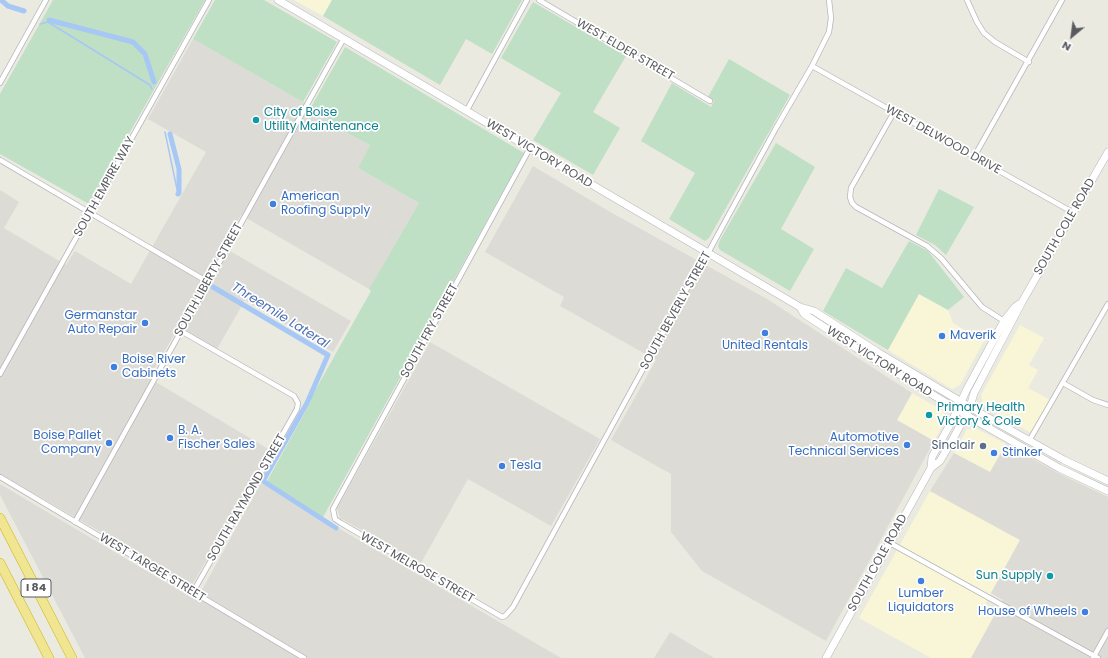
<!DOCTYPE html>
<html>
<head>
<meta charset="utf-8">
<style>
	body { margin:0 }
	#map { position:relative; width:1108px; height:658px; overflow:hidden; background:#eaeae1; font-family:Poppins,sans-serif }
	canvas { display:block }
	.north { position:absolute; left:1052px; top:16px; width:40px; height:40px; -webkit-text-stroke:3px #fff; paint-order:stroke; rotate:209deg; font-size:11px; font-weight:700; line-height:16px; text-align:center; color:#595b60 }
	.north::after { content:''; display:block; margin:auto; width:14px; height:18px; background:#595b60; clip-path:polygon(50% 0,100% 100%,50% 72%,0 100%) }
</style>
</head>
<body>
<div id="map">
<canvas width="1108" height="658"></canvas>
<div class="north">N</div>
</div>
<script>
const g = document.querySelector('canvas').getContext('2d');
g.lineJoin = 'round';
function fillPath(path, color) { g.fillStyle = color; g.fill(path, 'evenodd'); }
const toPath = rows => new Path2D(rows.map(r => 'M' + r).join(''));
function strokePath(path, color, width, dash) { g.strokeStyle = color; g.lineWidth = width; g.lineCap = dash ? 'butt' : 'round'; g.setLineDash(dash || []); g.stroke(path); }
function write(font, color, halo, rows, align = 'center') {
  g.font = font + ' Poppins,sans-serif'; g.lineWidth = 3.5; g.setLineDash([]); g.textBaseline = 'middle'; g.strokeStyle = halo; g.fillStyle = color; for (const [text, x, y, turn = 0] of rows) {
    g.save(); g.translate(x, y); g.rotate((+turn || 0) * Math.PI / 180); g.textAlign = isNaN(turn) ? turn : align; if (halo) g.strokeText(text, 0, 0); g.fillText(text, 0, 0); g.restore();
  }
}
fillPath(toPath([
	[294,0,332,0,323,16],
	[919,294,948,310,953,323,984,341,960,385,952,389,888,350],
	[1020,325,1044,338,1029,365,1038,370,1028,388,1054,402,1035,435,983,406,981,395],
	[912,393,942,410,947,418,934,441,897,420],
	[975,428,1006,444,990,473,954,453,967,429],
	[930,491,1020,540,985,604,997,610,971,658,931,658,859,618]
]), '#f9f6d7');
fillPath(toPath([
	[193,39,303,102,338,125,340,129,370,145,358,168,419,203,369,289,241,215,223,247,351,321,333,352,245,300,217,349,178,328,149,378,270,450,192,585,0,474,0,190,19,202,4,228,66,265,75,251,131,284,206,152,148,119],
	[533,166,612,213,767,299,912,393,897,420,934,441,826,641,702,571,671,532,671,474,611,440,656,360,560,306,564,297,485,252],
	[430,342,600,439,551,526,468,479,421,563,340,518,337,508],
	[1006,444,1058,473,1108,497,1108,658,971,658,1003,600,991,593,1020,540,930,491,954,453,990,472],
	[261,483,561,658,85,658,0,495,0,484,194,599,203,588],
	[670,632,714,658,654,658]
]), '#dcdbd5');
fillPath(toPath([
	[53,0,205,0,89,204,0,154,0,94],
	[215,0,264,0,337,42,303,102,193,39],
	[332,0,522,0,492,54,466,39,440,85,323,16],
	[533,2,626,56,593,112,620,128,593,175,533,140,561,93,501,58],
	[345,47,524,153,322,519,265,485,310,403,312,396,371,291,369,289,419,203,358,168,370,145,340,129,338,125,311,107],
	[729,59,790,95,709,238,705,241,669,219,695,173,641,141,672,83,711,107,714,101,708,97],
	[776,143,815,167,781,229,814,249,790,291,720,250,718,246,720,240],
	[939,189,974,207,946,255,935,245,916,235],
	[909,241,928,251,964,297,948,310,919,294,888,350,823,311,846,268,882,288]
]), '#bfe0c4');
strokePath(toPath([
	[40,24,48,22,150,85,152,89],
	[165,132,178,194]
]), '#a7c7f5', 1.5);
strokePath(toPath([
	[1,0,8,6,24,11],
	[49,20,133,42,145,54,154,82],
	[170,134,179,169,179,193,178,194],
	[213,287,328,355,307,403,263,481,336,528]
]), '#a7c7f5', 5);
const minor = toPath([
	[539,0,710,101],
	[967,0,977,22,984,33,995,42,1029,62],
	[812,66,1074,213],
	[0,83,46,0],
	[467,110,527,0],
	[894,112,851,188,850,197,852,203,856,207,927,246,941,258,982,307,1004,321],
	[530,148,333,509,335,519,341,523,502,617,505,616,513,607,696,272,708,253,776,128,812,66,829,32,831,18,829,0],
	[974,157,1062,0],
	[0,160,208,282],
	[181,331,294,396,298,403,297,409,193,592],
	[0,374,209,0],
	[1063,383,1093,400,1108,405],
	[1029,441,1108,304],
	[0,477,304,658],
	[75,522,344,38],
	[890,543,1098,658],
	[1093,658,1108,631]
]);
const secondary = toPath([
	[278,0,800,307,814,311,879,353,980,413,1064,460,1108,481],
	[800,307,804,314,856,348,966,415,1059,468,1108,491],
	[931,468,932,457,952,421,967,389,1004,321,1015,307,1019,304],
	[826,658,931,468,940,461,954,437,970,407,974,393,1022,302,1108,152]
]);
const motorway = toPath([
	[0,518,72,658],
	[0,563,49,658]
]);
strokePath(minor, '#b6b7bc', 6);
strokePath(secondary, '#b6b8be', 8);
strokePath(motorway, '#d3b319', 10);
strokePath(minor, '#fff', 4.5);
strokePath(secondary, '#fff', 7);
strokePath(motorway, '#f0e692', 9);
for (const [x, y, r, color] of [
	[256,120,4,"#0f9aa8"],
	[273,204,4,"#3f7fe0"],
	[145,323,4,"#3f7fe0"],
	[765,333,4,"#3f7fe0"],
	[942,336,4,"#3f7fe0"],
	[114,367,4,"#3f7fe0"],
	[929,415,4,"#0f9aa8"],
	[170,438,4,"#3f7fe0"],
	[109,443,4,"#3f7fe0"],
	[907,445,4,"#3f7fe0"],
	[983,446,4,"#5c6f8a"],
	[994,453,4,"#3f7fe0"],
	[502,466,4,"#3f7fe0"],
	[1050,576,4,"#0f9aa8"],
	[921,581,4,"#3f7fe0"],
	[1085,612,4,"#3f7fe0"]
]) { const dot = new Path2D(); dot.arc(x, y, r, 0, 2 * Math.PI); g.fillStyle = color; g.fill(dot); strokePath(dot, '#fff', 1.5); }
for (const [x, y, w] of [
	[36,588,30]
]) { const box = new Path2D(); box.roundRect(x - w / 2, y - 9, w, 18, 3); g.fillStyle = '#fff'; g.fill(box); strokePath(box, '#595b60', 1); }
write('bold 11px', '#595b60', null, [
	["I 84",36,588]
]);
write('12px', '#595b60', '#fff', [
	["WEST ELDER STREET",625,50,30],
	["WEST DELWOOD DRIVE",943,140,29],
	["WEST VICTORY ROAD",539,154,31],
	["SOUTH EMPIRE WAY",105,187,-61],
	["SOUTH COLE ROAD",1065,227,-60],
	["SOUTH LIBERTY STREET",209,280,-61],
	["SOUTH BEVERLY STREET",676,311,-61],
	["SOUTH FRY STREET",430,331,-61],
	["WEST VICTORY ROAD",879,362,32],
	["SOUTH RAYMOND STREET",247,498,-60],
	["SOUTH COLE ROAD",878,563,-61],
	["WEST TARGEE STREET",152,568,31],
	["WEST MELROSE STREET",417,568,30]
]);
write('12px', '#0d838f', '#fff', [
	["City of Boise",264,113],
	["Utility Maintenance",264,127],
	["Primary Health",937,408],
	["Victory & Cole",937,422],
	["Sun Supply",1042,576,"right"]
], 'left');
write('12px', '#366cbe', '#fff', [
	["American",281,197],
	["Roofing Supply",281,211],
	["Germanstar",137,316,"right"],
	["Auto Repair",137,330,"right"],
	["Maverik",950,336],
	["United Rentals",765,346,"center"],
	["Boise River",122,360],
	["Cabinets",122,374],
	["B. A.",178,431],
	["Fischer Sales",178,445],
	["Boise Pallet",101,436,"right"],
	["Company",101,450,"right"],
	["Automotive",899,438,"right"],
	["Technical Services",899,452,"right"],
	["Stinker",1002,453],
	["Tesla",510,466],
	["Lumber",921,594,"center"],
	["Liquidators",921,608,"center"],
	["House of Wheels",1077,612,"right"]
], 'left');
write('12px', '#4e5e75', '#fff', [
	["Sinclair",975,446]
], 'right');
write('italic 13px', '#4d71b4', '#fff', [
	["Threemile Lateral",280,316,32]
]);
</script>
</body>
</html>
